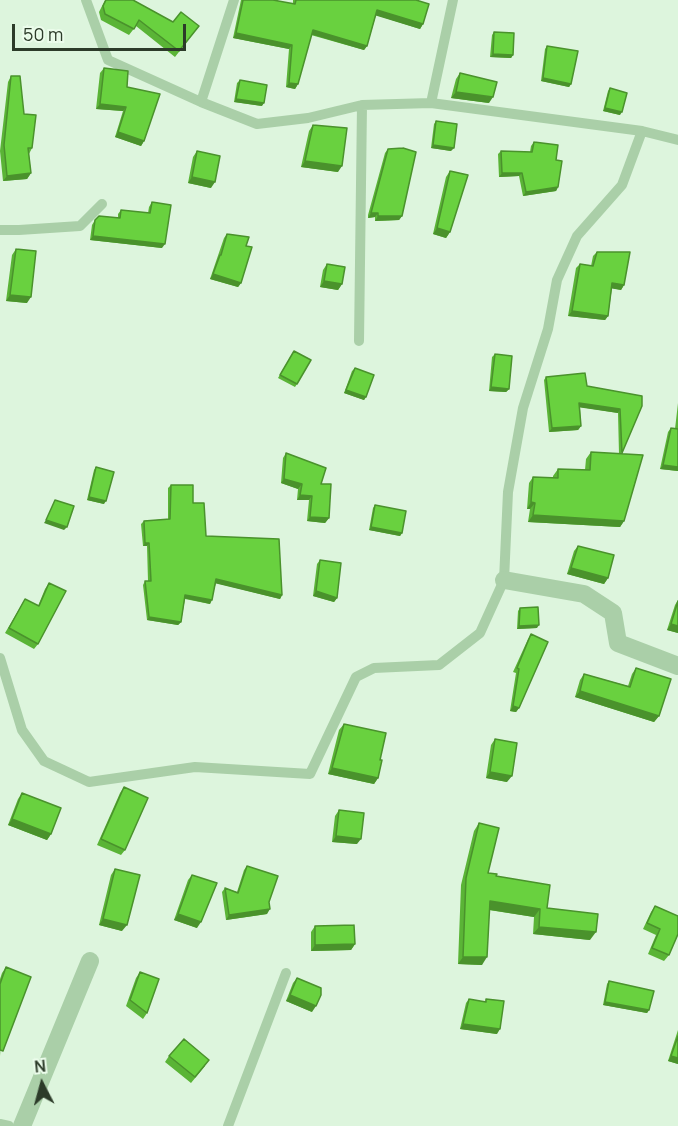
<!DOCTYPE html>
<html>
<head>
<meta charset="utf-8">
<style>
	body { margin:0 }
	#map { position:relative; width:678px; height:1126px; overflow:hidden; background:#ddf5dd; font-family:Manrope,sans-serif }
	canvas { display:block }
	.north { position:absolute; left:12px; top:1054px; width:60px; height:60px; -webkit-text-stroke:4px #ebfceb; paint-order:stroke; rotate:354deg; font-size:16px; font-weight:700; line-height:24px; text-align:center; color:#2c3b29 }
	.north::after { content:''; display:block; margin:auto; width:21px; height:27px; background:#2c3b29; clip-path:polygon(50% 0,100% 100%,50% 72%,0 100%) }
	.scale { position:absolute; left:12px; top:24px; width:174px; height:27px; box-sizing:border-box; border:3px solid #2c3b29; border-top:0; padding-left:8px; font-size:18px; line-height:21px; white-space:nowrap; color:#2c3b29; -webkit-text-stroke:4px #ebfceb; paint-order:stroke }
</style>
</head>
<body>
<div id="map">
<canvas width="678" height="1126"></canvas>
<div class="north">N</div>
<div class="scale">50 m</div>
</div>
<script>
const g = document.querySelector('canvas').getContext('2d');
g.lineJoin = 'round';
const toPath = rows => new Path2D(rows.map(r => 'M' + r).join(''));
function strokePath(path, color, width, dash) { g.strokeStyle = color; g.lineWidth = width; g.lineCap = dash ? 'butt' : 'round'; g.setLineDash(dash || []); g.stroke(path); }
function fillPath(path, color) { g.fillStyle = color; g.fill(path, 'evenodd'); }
strokePath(toPath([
	[86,0,108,60,201,102,257,124,308,118,362,105,431,103,453,0],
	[201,102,234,0],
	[431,103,642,131],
	[0,230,19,230,80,226,102,204],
	[359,341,362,105],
	[0,658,22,730,44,761,89,782,195,767,310,774,356,677,374,668,439,665,480,633,504,580,508,492,523,408,548,329,557,280,577,236,622,185,642,131,678,140],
	[0,1124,9,1126],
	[228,1126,286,973]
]), '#aacfa8', 10);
strokePath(toPath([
	[504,580,584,594,613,613,618,643,678,666],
	[22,1126,90,961]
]), '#aacfa8', 18);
fillPath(toPath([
	[105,0,133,0,173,22,199,26,175,57,136,26,129,35,101,20,99,12],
	[241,0,273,0,293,4,293,0,416,0,423,24,420,29,376,15,367,46,364,50,311,35,298,84,295,89,286,87,289,49,233,38],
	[494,32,513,55,511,58,490,57,492,35],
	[547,46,571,84,569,87,541,81,545,49],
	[104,68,127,87,144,141,141,146,115,137,123,111,96,109,100,73],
	[460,73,489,103,451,98,456,79],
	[11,76,32,148,29,154,31,173,27,179,3,181,0,151,8,82],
	[240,80,262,106,234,102,237,83],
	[610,88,620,115,603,111,608,91],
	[436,121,451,151,431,148,434,124],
	[313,125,338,172,301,167,309,131],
	[534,142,556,160,558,187,556,191,523,196,519,176,499,177,498,154,501,151,530,152,531,146],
	[388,149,402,216,399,220,375,221,375,217,368,218,368,215,385,153],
	[197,151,211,188,188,183,193,157],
	[450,171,450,232,446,238,433,234,446,177],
	[152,202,162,248,90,240,92,225,95,220,118,218,118,214,121,210,148,213,149,207],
	[227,234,246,246,241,283,238,287,210,279,224,238],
	[16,249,27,303,6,301,12,255],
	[597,252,624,285,621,290,612,288,608,316,605,320,568,316,576,268,580,264,591,266,593,256],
	[327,264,342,284,338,290,320,287,323,270],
	[292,354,297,384,295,387,278,378],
	[495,354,509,389,506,392,489,391,492,357],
	[355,368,366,397,364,400,344,393,352,371],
	[546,377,587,386,642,406,621,454,624,521,620,527,528,522,530,509,527,509,529,483,533,477,553,478,553,476,558,469,585,470,586,459,591,452,619,454,618,413,580,407,581,426,578,430,549,432,544,380],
	[678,403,678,471,660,469,668,432,671,428,675,429],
	[286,453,321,484,329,518,325,523,307,521,309,500,297,500,298,489,281,483,283,458],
	[96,467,104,504,87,500,94,470],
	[171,485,193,503,206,536,282,595,280,599,216,583,210,604,185,599,181,622,178,625,147,620,143,585,145,581,148,581,147,546,143,546,141,524,144,521,168,519,168,488],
	[375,505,402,533,400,536,369,530,373,508],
	[578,546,608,578,604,584,567,574,574,551],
	[320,560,337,598,334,602,313,596,317,564],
	[49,583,38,644,34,649,5,633,25,599,38,606,45,589],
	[678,600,678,633,667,630,675,605],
	[520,608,537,628,517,629,518,611],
	[531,634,519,708,516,712,510,711,516,673,513,672,528,639],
	[636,668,659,716,654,722,575,697,580,680,584,674,628,686,632,674],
	[344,724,380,760,378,778,374,784,328,774,339,730],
	[495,739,507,782,486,778,491,745],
	[124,787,125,850,121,855,97,845,120,793],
	[22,793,51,834,47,840,8,825,18,799],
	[339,810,357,844,332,842,335,816],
	[479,823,488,873,496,876,547,908,590,940,533,934,534,917,489,910,482,965,458,964,461,885,474,831],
	[247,866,269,902,267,914,226,920,222,892,225,888,237,892,244,870],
	[115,869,122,931,99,925,111,875],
	[192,875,197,928,174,920,188,880],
	[655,906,669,955,664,961,648,954,656,935,643,929,651,912],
	[315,926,355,944,351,950,311,951,311,932],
	[6,967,0,1056,0,979,2,973],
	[140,972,147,1013,143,1019,126,1006,136,978],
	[297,978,312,1012,286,1001,293,983],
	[609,981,649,1010,647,1013,603,1005,607,984],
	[469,999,485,1002,486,999,497,1034,460,1029,466,1003],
	[678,1030,678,1064,668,1061],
	[169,1056,205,1066,191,1083,165,1062]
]), '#5ab436');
fillPath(toPath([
	[377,10,423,24,420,29,374,15],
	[313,30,367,46,364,50,310,34],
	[236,33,292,45,289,49,233,38],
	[493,54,513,55,511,58,490,57],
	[543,78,571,84,569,87,541,81],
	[289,83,298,84,295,89,286,87],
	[456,92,493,97,489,103,451,98],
	[236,99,264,103,262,106,234,102],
	[100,104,126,107,123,111,96,109],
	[605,108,622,112,620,115,603,111],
	[118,132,144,141,141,146,115,137],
	[433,145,454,148,451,151,431,148],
	[305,161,342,166,338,172,301,167],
	[31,173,27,179,3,181,7,176],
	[502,173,522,173,519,176,499,177],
	[192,177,215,182,211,188,188,183],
	[558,187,556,191,523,196,526,192],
	[371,213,378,213,375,217,368,218],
	[378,216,402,216,399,220,375,221],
	[437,228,450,232,446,238,433,234],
	[93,236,165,244,162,248,90,240],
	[213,274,241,283,238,287,210,279],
	[324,281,342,284,338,290,320,287],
	[612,283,624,285,621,290,609,288],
	[10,295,31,297,27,303,6,301],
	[572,311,608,316,605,320,568,316],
	[491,387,509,389,506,392,489,391],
	[346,390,366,397,364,400,344,393],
	[579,403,620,409,618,413,577,407],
	[581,426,578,430,549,432,552,428],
	[663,465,678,467,678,471,660,469],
	[284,479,302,484,298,489,281,483],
	[300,495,312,496,309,500,297,500],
	[89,497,106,501,104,504,87,500],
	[531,502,535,503,530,509,527,509],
	[533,515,624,521,620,527,528,522],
	[310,517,329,518,325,523,307,521],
	[46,520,67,527,64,530,44,523],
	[371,527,402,533,400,536,369,530],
	[145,543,149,543,147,546,143,546],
	[571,568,608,578,604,584,567,574],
	[216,579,282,595,280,599,214,583],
	[316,591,337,598,334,602,313,596],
	[185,595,212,600,210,604,183,598],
	[149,617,181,622,178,625,147,620],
	[671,624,678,626,678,633,667,630],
	[539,625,537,628,517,629,519,626],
	[580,691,659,716,654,722,575,697],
	[513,706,519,708,516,712,510,711],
	[332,768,378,778,374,784,328,774],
	[490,772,512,776,507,782,486,778],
	[12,819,51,834,47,840,8,825],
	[336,836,361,839,357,844,332,842],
	[490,901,540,909,534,917,484,909],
	[270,909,267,914,226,920,229,915],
	[178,914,201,922,197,928,174,920],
	[103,919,127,925,122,931,99,925],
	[539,927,596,932,590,940,533,934],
	[355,944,351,950,311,951,315,945],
	[463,957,487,957,482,965,458,964],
	[290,995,316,1006,312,1012,286,1001],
	[605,1002,649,1010,647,1013,603,1005],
	[463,1024,500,1029,497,1034,460,1029],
	[671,1056,678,1058,678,1064,668,1061]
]), '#4a922c');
const building = toPath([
	[106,0,133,0,173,22,181,12,199,26,179,51,139,20,134,29,105,14,103,6,106,0],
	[243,0,273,0,295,4,296,0,416,0,429,4,423,24,377,10,367,46,313,30,298,84,289,83,292,45,236,33,243,0],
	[494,32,514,33,513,55,493,54,494,32],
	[547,46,578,51,571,84,543,78,547,46],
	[104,68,128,71,127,87,160,94,144,141,118,132,126,107,100,104,104,68],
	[460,73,497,82,493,97,456,92,460,73],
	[11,76,20,76,24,114,36,115,32,148,28,148,31,173,7,176,4,145,11,76],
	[240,80,267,85,264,103,236,99,240,80],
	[610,88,627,93,622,112,605,108,610,88],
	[436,121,457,124,454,148,433,145,436,121],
	[313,125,347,128,342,166,305,161,313,125],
	[534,142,558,145,556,160,562,161,558,187,526,192,522,173,502,173,501,151,532,152,534,142],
	[403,148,416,152,402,216,378,216,378,213,371,213,388,149,403,148],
	[197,151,220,156,215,182,192,177,197,151],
	[450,171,468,175,450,232,437,228,450,171],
	[152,202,171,205,165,244,93,236,95,220,99,216,120,218,121,210,150,213,152,202],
	[227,234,249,237,246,246,252,247,241,283,213,274,220,255,221,255,227,234],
	[16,249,36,251,31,297,10,295,16,249],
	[597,252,630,252,624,285,612,283,608,316,572,311,580,264,593,266,597,252],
	[327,264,345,267,342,284,324,281,327,264],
	[294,351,311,360,297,384,280,375,294,351],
	[495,354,512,356,509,389,491,387,495,354],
	[355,368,374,375,366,397,346,390,355,368],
	[585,373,587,386,642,396,642,406,622,453,620,409,579,403,581,426,552,428,546,377,585,373],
	[671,428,678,429,678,467,663,465,671,428],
	[591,452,643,455,624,521,533,515,535,503,531,502,533,477,558,478,558,469,590,470,591,452],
	[286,453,326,468,321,484,331,484,329,518,310,517,312,496,300,495,302,484,284,479,286,453],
	[96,467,114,472,106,501,89,497,96,467],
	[171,485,193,485,193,503,204,503,206,536,279,539,282,595,216,579,212,600,185,595,181,622,149,617,145,581,151,581,149,543,145,543,144,521,170,519,171,485],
	[55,500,74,506,67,527,46,520,55,500],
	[375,505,406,511,402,533,371,527,375,505],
	[578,546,614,555,608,578,571,568,578,546],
	[320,560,341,563,337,598,316,591,320,560],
	[49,583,66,591,38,644,9,628,25,599,39,606,49,583],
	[678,601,678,626,671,624,678,601],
	[538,607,539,625,519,626,520,608,538,607],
	[531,634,548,642,519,708,513,706,519,669,517,668,531,634],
	[636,668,671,679,659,716,580,691,584,674,630,687,636,668],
	[344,724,386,733,380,760,382,760,378,778,332,768,344,724],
	[495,739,517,743,512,776,490,772,495,739],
	[124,787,148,798,125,850,101,839,124,787],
	[22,793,61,808,51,834,12,819,22,793],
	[339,810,364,813,361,839,336,836,339,810],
	[479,823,499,828,488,873,497,874,496,876,550,885,547,908,598,914,596,932,539,927,540,909,490,901,487,957,463,957,466,878,479,823],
	[247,866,278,876,269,902,270,909,229,915,225,888,238,893,247,866],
	[115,869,140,875,127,925,103,919,115,869],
	[192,875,217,883,201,922,178,914,192,875],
	[655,906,678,916,678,934,669,955,652,948,660,929,647,923,655,906],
	[354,925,355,944,315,945,315,926,354,925],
	[6,967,31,977,3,1051,0,1050,0,984,6,967],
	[140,972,159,979,147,1013,130,1000,140,972],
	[297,978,321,988,321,995,316,1006,290,995,297,978],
	[609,981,654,991,649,1010,605,1002,609,981],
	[469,999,486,1002,486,999,504,1001,500,1029,463,1024,469,999],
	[678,1036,678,1058,671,1056,678,1036],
	[184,1039,209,1060,195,1077,169,1056,184,1039]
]);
fillPath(building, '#69d13f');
strokePath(building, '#4a922c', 1.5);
</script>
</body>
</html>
